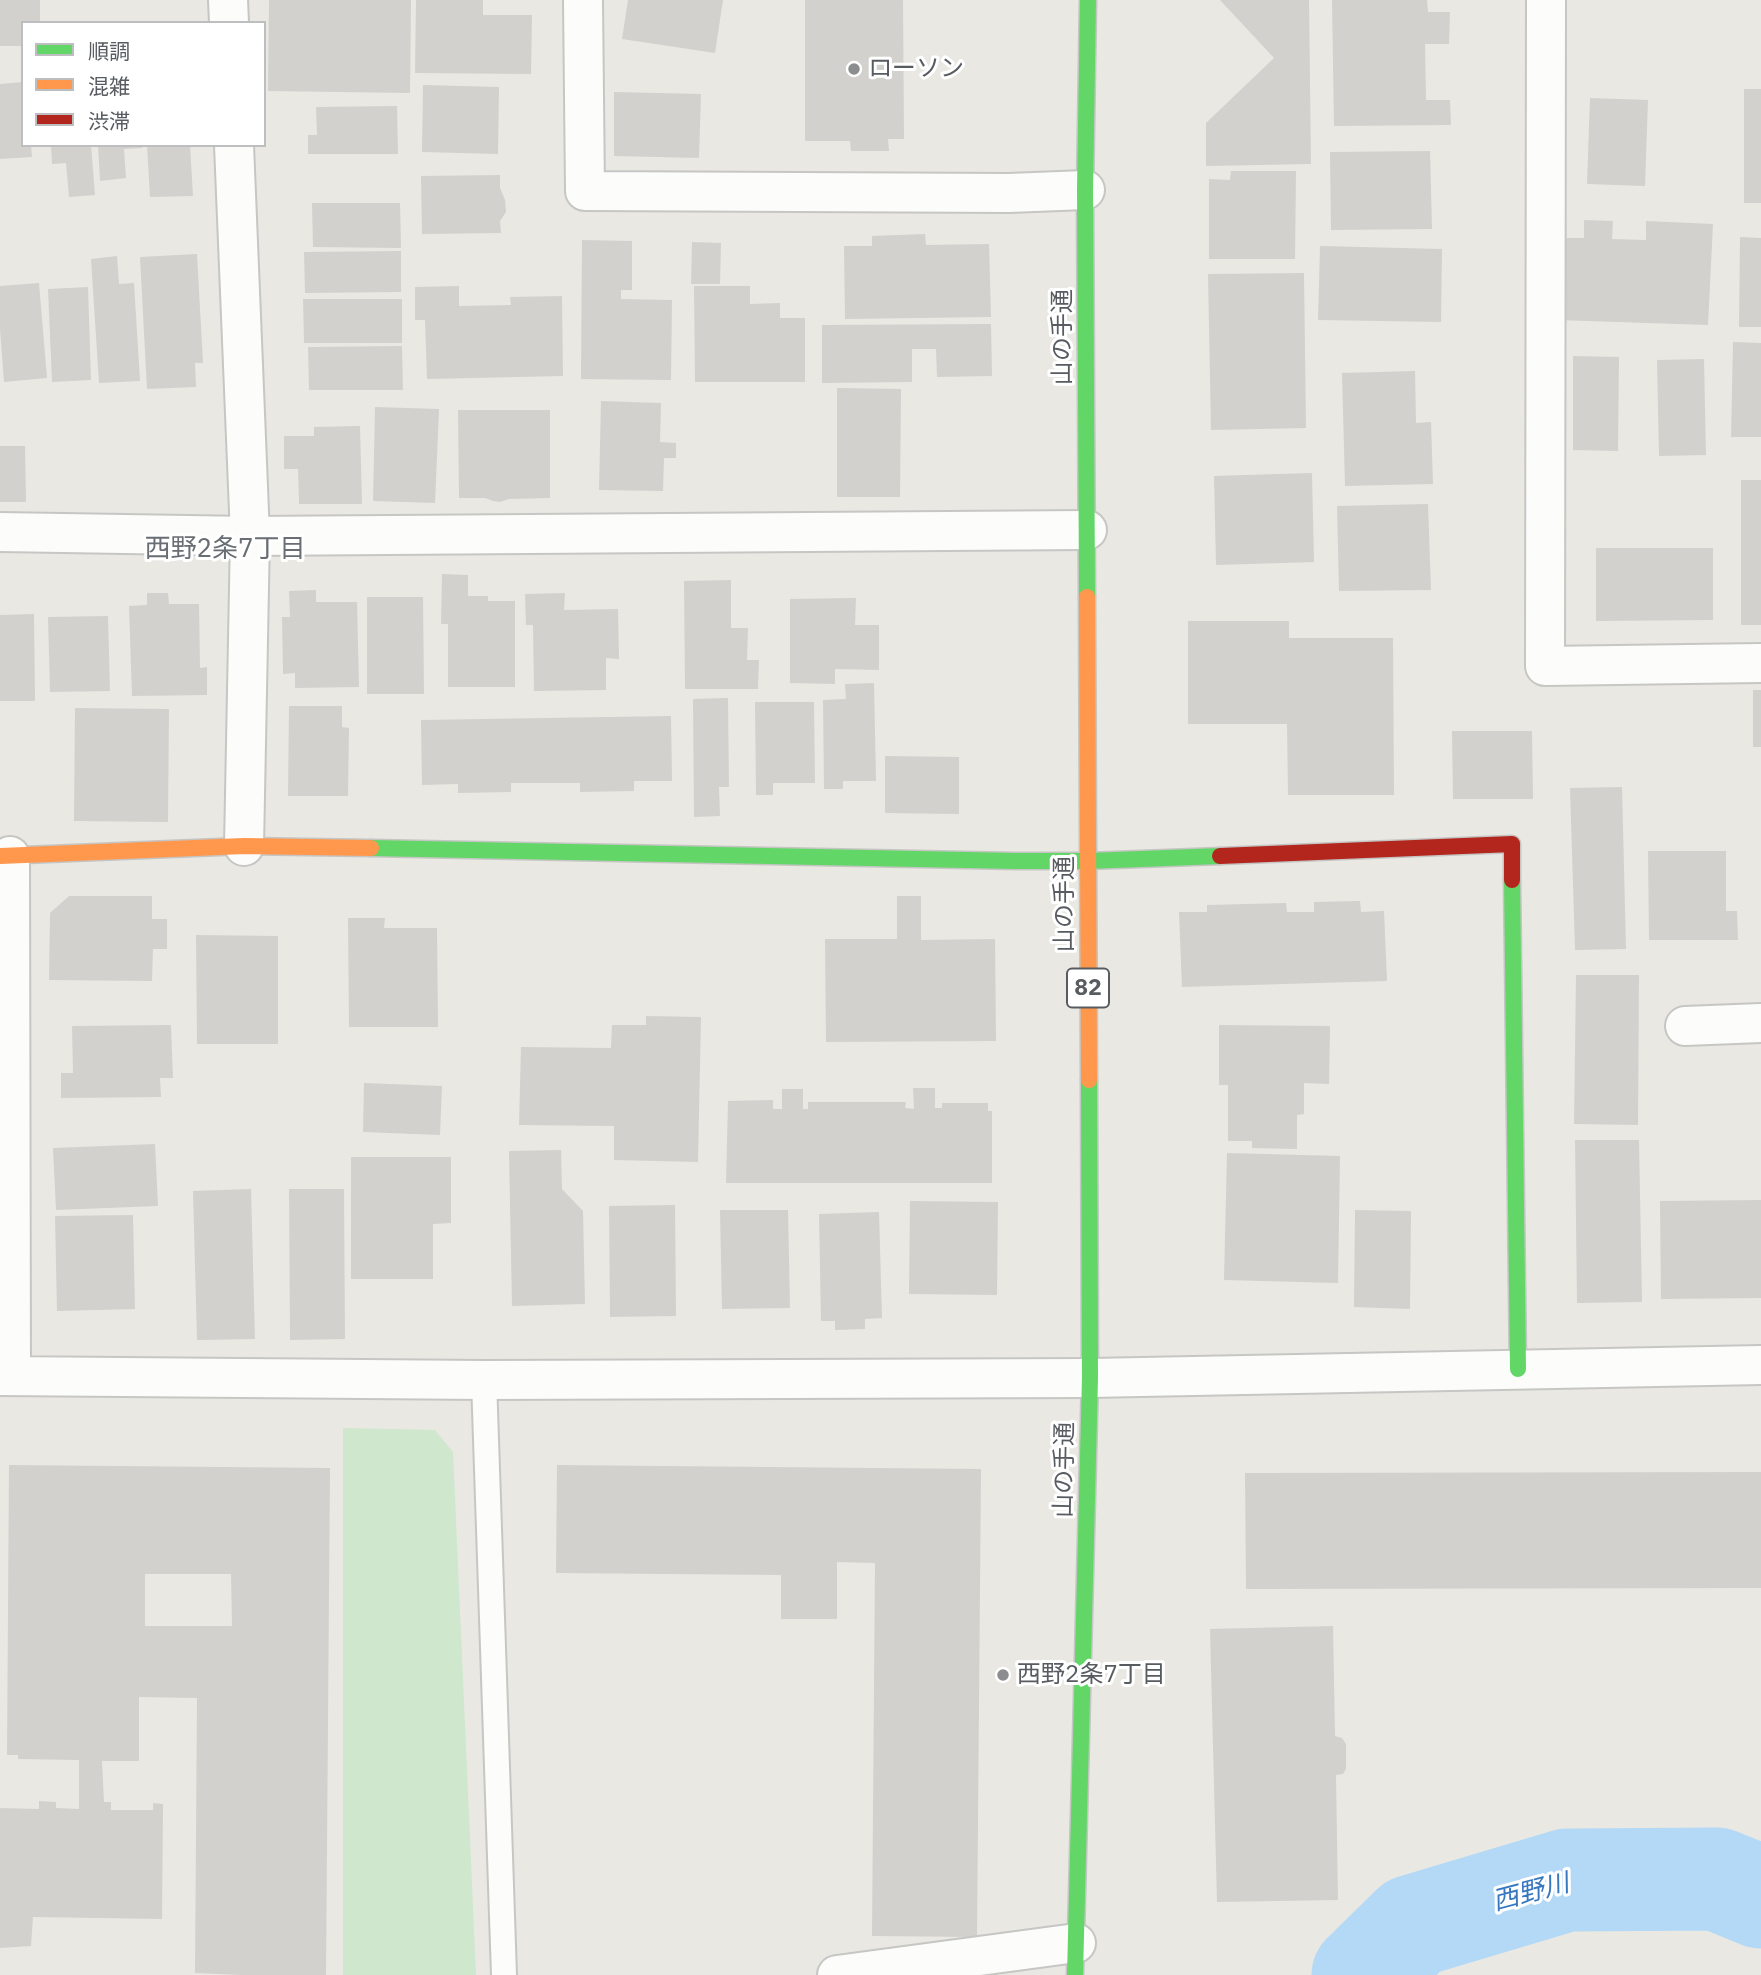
<!DOCTYPE html>
<html>
<head>
<meta charset="utf-8">
<style>
	body { margin:0 }
	#map { position:relative; width:1761px; height:1975px; overflow:hidden; background:#eae8e2; font-family:"IBM Plex Sans","Noto Sans JP",sans-serif }
	canvas { display:block }
	.legend { position:absolute; left:21px; top:21px; width:245px; height:126px; box-sizing:border-box; background:#fff; border:2px solid #bcbec0; margin:0; padding:9px 12px; list-style:none; font-size:21px; color:#585c61 }
	.legend li { display:flex; align-items:center; gap:14px; height:35px }
	.legend b { width:35px; border:2px solid #bcbec0 }
</style>
</head>
<body>
<div id="map">
<canvas width="1761" height="1975"></canvas>
<ul class="legend">
<li><b style="height:9px;background:#63d668"></b>順調</li>
<li><b style="height:9px;background:#ff974d"></b>混雑</li>
<li><b style="height:9px;background:#b3261e"></b>渋滞</li>
</ul>
</div>
<script>
const g = document.querySelector('canvas').getContext('2d');
g.lineJoin = 'round';
function fillPath(path, color) { g.fillStyle = color; g.fill(path, 'evenodd'); }
const toPath = rows => new Path2D(rows.map(r => 'M' + r).join(''));
function strokePath(path, color, width, dash) { g.strokeStyle = color; g.lineWidth = width; g.lineCap = dash ? 'butt' : 'round'; g.setLineDash(dash || []); g.stroke(path); }
function write(font, color, halo, rows, align = 'center') {
  g.font = font + ' "IBM Plex Sans","Noto Sans JP",sans-serif'; g.lineWidth = 6; g.setLineDash([]); g.textBaseline = 'middle'; g.strokeStyle = halo; g.fillStyle = color; for (const [text, x, y, turn = 0] of rows) {
    g.save(); g.translate(x, y); g.rotate((+turn || 0) * Math.PI / 180); g.textAlign = isNaN(turn) ? turn : align; if (halo) g.strokeText(text, 0, 0); g.fillText(text, 0, 0); g.restore();
  }
}
fillPath(toPath([
	[343,1428,435,1430,453,1452,476,1975,343,1975]
]), '#cfe7cc');
strokePath(toPath([
	[1363,1975,1413,1926,1567,1880,1717,1879,1761,1897]
]), '#b4d9f6', 103);
fillPath(toPath([
	[0,0,40,0,40,23,23,23,23,46,0,46],
	[269,0,411,0,410,93,268,91],
	[416,0,483,0,483,15,532,15,531,74,415,73],
	[628,0,723,0,715,53,622,39],
	[805,0,903,0,904,139,888,139,889,151,851,151,850,141,805,141],
	[1220,0,1309,0,1311,164,1206,166,1206,123,1274,58],
	[1332,0,1427,0,1428,12,1450,12,1449,44,1425,44,1426,100,1450,100,1451,125,1334,126],
	[23,82,23,145,31,145,32,157,0,159,0,84],
	[423,85,499,87,498,154,422,152],
	[1744,89,1761,89,1761,203,1744,203],
	[614,92,701,94,699,158,614,156],
	[1590,98,1648,100,1645,186,1587,184],
	[397,106,398,154,308,154,308,135,317,135,316,107],
	[51,145,91,145,95,195,69,197,66,163,52,164],
	[98,145,142,145,142,148,124,149,126,178,100,181],
	[147,145,190,145,193,196,150,197],
	[1430,151,1432,229,1331,230,1330,152],
	[1231,171,1296,171,1295,259,1209,259,1209,179,1230,180],
	[500,175,500,188,505,200,506,212,500,221,501,233,422,234,421,176],
	[312,203,400,203,401,248,313,247],
	[1584,220,1613,221,1612,239,1646,240,1646,221,1713,224,1708,325,1557,320,1560,238,1584,238],
	[925,234,926,245,989,244,991,317,845,319,844,246,872,246,872,236],
	[1740,237,1761,238,1761,327,1739,327],
	[582,240,632,241,632,290,621,290,621,299,672,300,671,380,581,379],
	[692,242,721,243,720,284,691,284],
	[1320,246,1442,249,1441,322,1318,320],
	[401,251,401,292,305,293,304,252],
	[197,254,203,363,195,363,196,387,147,389,140,257],
	[117,256,119,284,134,283,140,381,99,383,91,259],
	[1304,273,1306,428,1211,430,1208,274],
	[39,283,47,378,4,382,0,329,0,286],
	[459,286,459,306,511,305,510,297,562,296,563,376,427,379,425,320,415,320,415,287],
	[694,286,750,286,750,304,780,303,780,318,805,318,805,382,695,382],
	[88,287,91,380,52,382,48,289],
	[303,299,402,299,402,343,304,343],
	[991,324,992,376,937,377,936,349,912,349,912,382,822,383,822,325],
	[1733,342,1761,343,1761,437,1731,437],
	[402,346,403,390,309,390,308,347],
	[1573,356,1619,357,1618,451,1573,450],
	[1704,359,1706,455,1659,456,1657,360],
	[1415,371,1416,423,1431,422,1433,484,1345,486,1342,373],
	[837,388,901,389,900,497,837,497],
	[601,401,661,403,660,442,676,443,676,458,664,458,663,491,599,490],
	[375,407,439,409,435,503,373,501],
	[458,410,550,410,550,498,509,499,500,502,493,501,485,498,459,498],
	[360,426,362,504,299,504,298,469,284,469,284,436,314,436,314,427],
	[0,446,25,446,26,502,0,502],
	[1312,473,1314,562,1216,565,1214,476],
	[1741,480,1761,480,1761,625,1741,625],
	[1428,504,1431,590,1339,591,1337,506],
	[1596,548,1713,548,1713,620,1596,621],
	[442,574,468,575,468,596,488,596,488,601,515,601,515,687,448,687,448,624,441,624],
	[731,580,731,628,748,628,747,660,759,660,758,689,685,689,684,581],
	[316,590,316,602,357,602,359,687,295,688,295,673,283,674,282,617,290,617,289,591],
	[147,593,168,593,169,604,199,604,200,668,207,667,207,695,132,696,129,606,147,605],
	[565,593,564,610,618,609,619,659,606,658,606,690,534,691,533,625,526,625,525,594],
	[367,597,423,597,424,694,367,694],
	[856,598,855,625,879,625,879,670,835,669,835,684,790,683,790,599],
	[34,614,35,701,0,701,0,615],
	[108,616,110,691,50,692,48,617],
	[1188,621,1289,621,1289,638,1393,638,1394,795,1288,795,1287,724,1188,724],
	[874,683,876,781,843,781,843,789,824,789,823,700,846,699,845,684],
	[1753,690,1761,690,1761,747,1753,747],
	[728,698,729,787,719,787,720,816,694,817,693,699],
	[755,702,814,702,815,783,773,783,773,795,756,795],
	[289,706,342,706,342,727,349,728,348,796,288,796],
	[75,708,169,709,168,822,74,821],
	[671,716,672,781,634,781,634,791,580,792,580,783,511,783,511,792,458,793,458,784,422,785,421,720],
	[1452,731,1532,731,1533,799,1453,799],
	[885,756,959,757,959,814,885,813],
	[1622,787,1626,949,1575,950,1570,788],
	[1648,851,1726,851,1726,911,1737,911,1738,940,1649,940],
	[69,896,152,896,152,919,167,919,167,949,153,949,152,981,49,980,50,913],
	[897,896,921,896,921,940,995,939,996,1041,826,1042,825,939,897,939],
	[1360,901,1361,912,1384,911,1387,981,1182,987,1179,912,1207,912,1207,905,1286,903,1287,912,1314,912,1314,902],
	[348,918,385,918,384,928,437,928,438,1027,349,1027],
	[196,935,278,936,278,1044,197,1044],
	[1576,975,1639,975,1638,1125,1574,1124],
	[646,1016,701,1017,698,1162,614,1160,614,1126,519,1125,521,1047,611,1048,612,1025,646,1025],
	[171,1025,173,1078,160,1078,161,1097,61,1098,61,1073,73,1073,72,1026],
	[1219,1025,1330,1026,1329,1084,1304,1083,1304,1114,1297,1115,1297,1149,1252,1148,1252,1141,1228,1141,1228,1085,1219,1085],
	[364,1083,442,1086,440,1135,363,1132],
	[913,1088,935,1088,935,1108,942,1108,942,1103,988,1103,988,1111,992,1111,992,1183,726,1183,728,1101,773,1100,773,1109,782,1109,782,1089,803,1089,803,1109,808,1109,808,1102,906,1102,905,1108,914,1109],
	[1575,1140,1639,1140,1642,1302,1577,1303],
	[155,1144,158,1206,56,1210,53,1148],
	[561,1150,562,1189,583,1211,585,1304,512,1306,509,1151],
	[1227,1153,1340,1156,1338,1283,1224,1280],
	[351,1157,451,1157,451,1223,433,1224,433,1279,351,1279],
	[251,1189,255,1339,197,1340,193,1191],
	[289,1189,344,1189,345,1339,290,1340],
	[1761,1200,1761,1298,1661,1299,1660,1201],
	[910,1201,998,1202,997,1295,909,1294],
	[675,1205,676,1316,610,1317,609,1206],
	[720,1210,788,1210,790,1308,722,1309],
	[1355,1210,1411,1211,1410,1309,1354,1307],
	[879,1212,882,1318,865,1319,865,1329,835,1330,835,1321,821,1321,819,1214],
	[133,1215,135,1309,57,1311,55,1216],
	[9,1465,330,1468,326,1975,243,1975,195,1973,197,1698,139,1697,139,1761,102,1761,104,1802,111,1802,111,1810,153,1810,153,1803,163,1804,162,1919,33,1917,31,1946,0,1948,0,1808,39,1809,39,1801,56,1802,56,1808,79,1809,79,1760,18,1759,18,1755,7,1755],
	[145,1574,231,1574,232,1626,145,1626],
	[557,1465,981,1469,977,1937,872,1936,875,1563,837,1562,837,1619,781,1619,781,1575,556,1573],
	[1761,1472,1761,1588,1246,1589,1245,1473],
	[1333,1626,1335,1736,1342,1738,1346,1744,1346,1769,1343,1774,1336,1775,1338,1900,1217,1902,1210,1629]
]), '#d2d1cd');
const lane = toPath([
	[484,1380,504,1975]
]);
const street = toPath([
	[228,0,229,23],
	[583,0,585,191,1009,193,1085,190],
	[1546,0,1545,666,1761,663],
	[234,145,250,536,244,846],
	[0,532,250,536,1087,530],
	[10,856,11,1376],
	[1685,1026,1761,1023],
	[0,1376,484,1380,1090,1378,1761,1365],
	[837,1975,1076,1943]
]);
const fast = toPath([
	[1087,597,1085,190,1088,0],
	[371,848,1016,861,1088,861,1220,856],
	[1512,880,1518,1369],
	[1075,1975,1090,1378,1089,1080]
]);
const slow = toPath([
	[1087,597,1089,1080],
	[0,856,244,846,371,848]
]);
const jam = toPath([
	[1220,856,1512,844,1512,880]
]);
strokePath(lane, '#c6c6c4', 28);
strokePath(street, '#c6c6c4', 42);
strokePath(fast, '#c5c6c4', 19);
strokePath(slow, '#c5c6c4', 19);
strokePath(jam, '#c5c6c4', 19);
strokePath(lane, '#fcfcfb', 24);
strokePath(street, '#fcfcfb', 38);
strokePath(fast, '#63d668', 16);
strokePath(slow, '#ff974d', 16);
strokePath(jam, '#b3261e', 16);
for (const [x, y, r, color] of [
	[854,69,7,"#8b8d8e"],
	[1003,1675,7,"#8b8d8e"]
]) { const dot = new Path2D(); dot.arc(x, y, r, 0, 2 * Math.PI); g.fillStyle = color; g.fill(dot); strokePath(dot, '#fff', 2.5); }
for (const [x, y, w] of [
	[1088,988,42]
]) { const box = new Path2D(); box.roundRect(x - w / 2, y - 19.5, w, 39, 5); g.fillStyle = '#fff'; g.fill(box); strokePath(box, '#585c61', 2); }
write('bold 23px', '#585c61', null, [
	["82",1088,988]
]);
write('24px', '#585c61', '#fff', [
	["ローソン",868,69],
	["西野2条7丁目",1017,1675]
], 'left');
write('24px', '#585c61', '#fff', [
	["山の手通",1063,337,-90],
	["山の手通",1065,904,-90],
	["山の手通",1065,1470,-89]
]);
write('26px', '#696e74', '#fff', [
	["西野2条7丁目",225,549]
]);
write('italic 26px', '#3677c0', '#fff', [
	["西野川",1531,1893,-15]
]);
</script>
</body>
</html>
